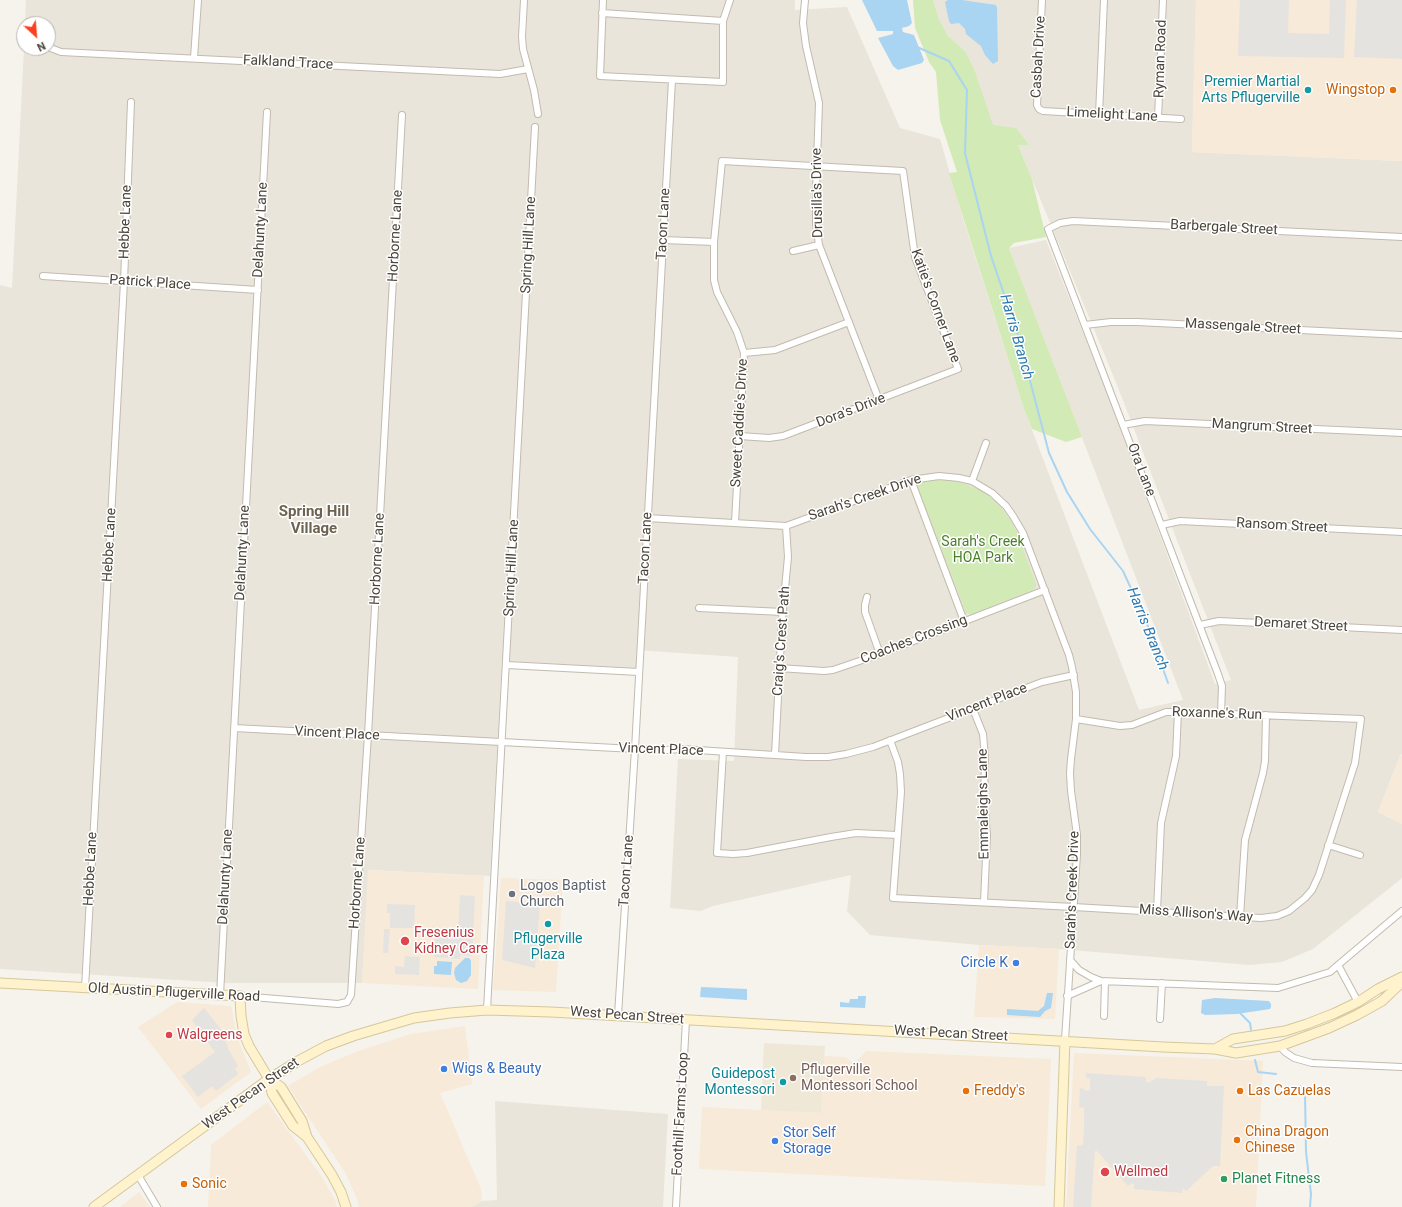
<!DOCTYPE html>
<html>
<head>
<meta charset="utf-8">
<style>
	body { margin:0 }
	#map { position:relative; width:1402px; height:1207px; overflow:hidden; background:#f6f3ec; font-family:Roboto,sans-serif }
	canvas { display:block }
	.north { position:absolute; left:16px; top:16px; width:40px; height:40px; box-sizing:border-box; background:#fff; border:1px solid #b7b4b0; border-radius:50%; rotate:154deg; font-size:11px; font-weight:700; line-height:16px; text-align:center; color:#4b4439 }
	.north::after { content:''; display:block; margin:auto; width:14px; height:18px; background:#fc3f1d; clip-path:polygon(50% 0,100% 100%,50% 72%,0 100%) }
</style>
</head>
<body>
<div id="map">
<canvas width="1402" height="1207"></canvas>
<div class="north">N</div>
</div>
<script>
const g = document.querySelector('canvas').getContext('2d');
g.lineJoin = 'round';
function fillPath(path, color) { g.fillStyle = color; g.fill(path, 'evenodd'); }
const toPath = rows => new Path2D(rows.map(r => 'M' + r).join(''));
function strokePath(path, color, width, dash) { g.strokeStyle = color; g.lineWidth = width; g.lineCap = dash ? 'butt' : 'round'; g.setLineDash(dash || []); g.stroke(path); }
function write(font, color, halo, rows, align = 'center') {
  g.font = font + ' Roboto,sans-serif'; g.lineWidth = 3; g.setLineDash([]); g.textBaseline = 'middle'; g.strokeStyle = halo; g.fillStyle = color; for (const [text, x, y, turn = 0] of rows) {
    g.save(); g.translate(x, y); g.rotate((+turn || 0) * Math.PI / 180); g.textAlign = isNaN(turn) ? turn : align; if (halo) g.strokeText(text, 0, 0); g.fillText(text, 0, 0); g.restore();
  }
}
fillPath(toPath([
	[26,0,795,0,795,10,847,7,900,128,940,139,964,222,1024,409,1139,710,1183,700,1009,248,1046,240,1108,395,1215,684,1231,680,1117,385,1018,145,997,143,965,51,948,36,939,19,933,0,1196,0,1192,152,1402,161,1402,754,1400,756,1378,812,1402,824,1402,877,1401,879,1313,949,1282,962,1250,965,1059,949,979,945,870,935,847,911,851,875,713,906,701,911,670,908,678,759,734,761,738,657,637,650,636,668,502,661,490,876,369,870,362,983,227,983,0,969,0,285,12,288,24,48,48,48,48,24,25,24],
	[495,1101,668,1114,663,1207,471,1207,482,1201,497,1200]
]), '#eae5da');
fillPath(toPath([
	[1196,0,1402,0,1402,161,1192,152],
	[1400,756,1402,756,1402,824,1378,812],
	[368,870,484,876,478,989,362,983],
	[501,878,563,880,556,992,493,990],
	[979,945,1059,949,1055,1019,974,1017],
	[177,1002,231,1006,237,1037,251,1072,201,1109,138,1027],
	[465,1026,472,1084,440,1093,481,1189,482,1201,471,1207,359,1207,357,1199,346,1174,288,1086,320,1067,358,1051,411,1034],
	[866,1051,1051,1059,1045,1186,699,1169,702,1107,821,1113,824,1056,846,1057,854,1064],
	[1074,1053,1263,1061,1256,1207,1066,1207],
	[267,1102,320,1174,335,1200,337,1207,208,1207,211,1145],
	[139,1192,150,1207,120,1207]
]), '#f7ead8');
fillPath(toPath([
	[764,1043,825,1046,821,1113,761,1110]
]), '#efe8d6');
fillPath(toPath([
	[913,0,933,0,939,19,948,36,965,51,974,69,993,125,1016,128,1029,145,1018,145,1032,179,1046,237,1014,243,1009,248,1082,437,1066,442,1032,429,1024,409,949,173,957,172,940,120,936,72,929,62,915,28],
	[940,480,955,481,976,488,987,495,1001,507,1011,521,1016,530,1036,584,1036,587,1033,590,972,614,966,613,918,488,919,484,922,481]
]), '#d2eab5');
fillPath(toPath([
	[1240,0,1289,0,1288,33,1329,34,1330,0,1346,0,1344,58,1238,56],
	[1357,0,1402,0,1402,59,1354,57],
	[1212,79,1229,80,1228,86,1211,85],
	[460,895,475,896,472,956,460,955,460,959,434,957,435,932,458,933],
	[506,901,540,904,535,968,502,960],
	[387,904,415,905,414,928,390,928,390,913,387,913],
	[384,929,390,929,388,953,383,953],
	[405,956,420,957,419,975,395,974,395,966,404,967],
	[204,1008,223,1032,228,1048,238,1066,235,1069,238,1074,216,1091,212,1086,198,1097,182,1076,215,1052,192,1020],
	[1086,1073,1146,1077,1146,1082,1149,1082,1157,1078,1207,1081,1207,1086,1224,1086,1220,1166,1213,1166,1186,1191,1183,1188,1182,1193,1134,1189,1134,1184,1132,1183,1128,1186,1097,1151,1095,1151,1091,1207,1073,1207,1077,1146,1083,1145,1084,1129,1084,1108,1079,1107,1080,1088,1085,1089,1085,1091,1090,1090,1090,1078,1086,1078]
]), '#e5e3e0');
fillPath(toPath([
	[862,0,907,0,912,23,909,26,902,28,903,32,914,35,924,60,922,63,898,70,893,66,878,38,893,34,893,31,877,31],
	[948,0,962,0,996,5,997,8,998,61,993,64,985,55,981,46,966,34,965,29,959,23,951,24,949,21,945,2],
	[465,958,469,958,471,961,471,975,467,981,461,983,456,980,454,973,455,968],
	[437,961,452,962,451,975,434,974,434,966,437,966],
	[701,987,747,989,747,1000,700,997],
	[1047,993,1053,993,1051,1008,1045,1011,1040,1017,1007,1015,1007,1009,1038,1011,1044,1006],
	[858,996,866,996,865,1008,840,1007,840,1002,849,1003,850,999,858,999],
	[1215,998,1269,1001,1271,1004,1271,1007,1270,1009,1237,1014,1205,1015,1201,1013,1202,1000]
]), '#a9d4f2');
strokePath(toPath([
	[917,47,949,61,967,90,965,153,991,256,1018,335,1049,453,1067,492,1090,529,1123,571,1146,621,1168,683],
	[1240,1013,1250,1023,1251,1030],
	[1255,1060,1258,1072,1276,1074],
	[1300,1086,1305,1092,1306,1152,1311,1194,1310,1207]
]), '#a9d4f2', 2);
const street = toPath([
	[524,0,522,37,523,49,534,90,538,114],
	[603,0,600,76,723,82,723,21,730,0],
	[805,0,803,23,806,46,819,103,816,192,816,224,819,245,879,400],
	[1042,0,1037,105,1039,109,1043,111,1181,119],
	[602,13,723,21],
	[48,47,61,52,500,74,528,69],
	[194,58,198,0],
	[1099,115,1104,0],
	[1158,118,1163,0],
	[663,240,714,242],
	[793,251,819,245],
	[43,276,258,290],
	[1085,325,1111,322,1137,322,1402,335],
	[744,353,775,350,849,322],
	[1123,425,1145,421,1402,433],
	[911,480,964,621],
	[972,481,986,443],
	[647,518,786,526,911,480,939,476,959,478,972,481,992,493,1006,506,1013,516,1023,533,1069,655,1072,667,1076,692,1076,719,1071,759,1070,773,1071,791,1077,835,1077,854,1065,1040],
	[735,523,744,353,737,332,717,292,714,280,714,242,722,161,903,171,915,257,958,369,783,436,769,438,740,436],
	[1162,525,1180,521,1402,532],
	[867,597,865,605,865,612,880,654],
	[699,608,783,612],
	[1200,625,1219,621,1402,630],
	[507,665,639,672],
	[779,668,824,671,833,670,880,654,1045,590],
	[973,709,983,734,985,757,984,799,987,835,984,902],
	[1221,714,1222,686,1218,674,1048,229,1060,223,1073,221,1402,237],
	[234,728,635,749,666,750,682,749,806,757,828,757,846,754,873,747,1042,682,1074,675],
	[890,740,898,762,900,774,901,792,893,898,1074,907,1261,918,1277,916,1289,911,1305,898,1312,890,1319,875,1355,763,1361,719,1178,712,1166,712,1132,725,1120,726,1076,719],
	[723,752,717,853,733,854,747,853,831,837,856,833,897,835],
	[775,755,782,620,788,557,786,526],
	[1328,845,1360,855],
	[1157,911,1161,823,1176,756,1178,712],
	[1240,917,1245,840,1263,773,1265,761,1266,715],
	[1070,960,1079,970,1091,977,1101,981,1278,988,1330,972,1338,965],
	[85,988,124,282,131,102],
	[220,995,267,112],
	[240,996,338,1004,347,1002,351,995,368,735,402,115],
	[1067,996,1101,981],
	[1358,1002,1338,965,1402,911],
	[487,1010,535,127],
	[618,1015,635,749,672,80],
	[1104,1016,1105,981],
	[1160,1019,1162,983],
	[1280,1046,1285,1052,1294,1058,1312,1063,1402,1067],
	[138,1175,157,1207],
	[676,1207,686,1020]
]);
const secondary = toPath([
	[0,983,240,996,241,1016,244,1034,249,1046,269,1079,272,1093,293,1126,307,1137],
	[1215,1049,1233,1039,1285,1031,1307,1024,1335,1013,1358,1002,1378,989,1402,977],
	[269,1079,281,1087,302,1121,307,1137,332,1175,341,1192,346,1207],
	[94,1207,269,1079,298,1061,326,1046,353,1036,414,1018,450,1013,487,1010,551,1012,1163,1047,1215,1049,1236,1053,1280,1046,1329,1028,1357,1015,1382,1001,1402,982],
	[1059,1207,1065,1040]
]);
strokePath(street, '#c2bbae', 8);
strokePath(secondary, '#d6c79b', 11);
strokePath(street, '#fff', 6);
strokePath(secondary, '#fff3cd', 9);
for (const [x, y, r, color] of [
	[1308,90,4,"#0f9aa8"],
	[1393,90,4,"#e8710a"],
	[512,894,4,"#6b7280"],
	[548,924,4,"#0f9aa8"],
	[405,941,5,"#e0444e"],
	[1016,963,4,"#3f7fe0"],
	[169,1035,4,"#e0444e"],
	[444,1069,4,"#3f7fe0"],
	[793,1078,4,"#8d6e63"],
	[783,1082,4,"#0f9aa8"],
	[966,1091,4,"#e8710a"],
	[1240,1091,4,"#e8710a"],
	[1237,1140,4,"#e8710a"],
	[775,1141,4,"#3f7fe0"],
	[1105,1172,5,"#e0444e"],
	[1224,1179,4,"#2e9e5b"],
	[184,1184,4,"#e8710a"]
]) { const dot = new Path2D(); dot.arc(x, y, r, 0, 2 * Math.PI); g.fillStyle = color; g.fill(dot); strokePath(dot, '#fff', 1.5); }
write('14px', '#4b4439', '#fff', [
	["Casbah Drive",1039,57,-87],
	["Ryman Road",1161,59,-88],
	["Falkland Trace",288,63,3],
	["Limelight Lane",1112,115,3],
	["Drusilla's Drive",818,193,-91],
	["Hebbe Lane",126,222,-88],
	["Tacon Lane",664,224,-87],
	["Barbergale Street",1224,228,3],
	["Delahunty Lane",261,230,-87],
	["Horborne Lane",396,236,-87],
	["Spring Hill Lane",529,245,-87],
	["Patrick Place",150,283,4],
	["Katie's Corner Lane",935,306,70],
	["Massengale Street",1243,327,3],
	["Dora's Drive",851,411,-21],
	["Sweet Caddie's Drive",740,423,-87],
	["Mangrum Street",1262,427,3],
	["Ora Lane",1141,470,69],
	["Sarah's Creek Drive",865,498,-19],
	["Ransom Street",1282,526,3],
	["Hebbe Lane",110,545,-87],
	["Tacon Lane",646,548,-87],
	["Delahunty Lane",243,553,-87],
	["Horborne Lane",378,559,-87],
	["Spring Hill Lane",512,568,-87],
	["Demaret Street",1301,625,3],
	["Coaches Crossing",914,640,-21],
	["Craig's Crest Path",782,641,-86],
	["Vincent Place",987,703,-21],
	["Roxanne's Run",1217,714,2],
	["Vincent Place",337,734,3],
	["Vincent Place",661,750,2],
	["Emmaleighs Lane",984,804,-91],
	["Hebbe Lane",91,869,-87],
	["Tacon Lane",627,871,-86],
	["Delahunty Lane",226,877,-87],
	["Horborne Lane",358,883,-86],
	["Sarah's Creek Drive",1073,890,-88],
	["Miss Allison's Way",1196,914,4],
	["Old Austin Pflugerville Road",174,993,3],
	["West Pecan Street",627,1016,4],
	["West Pecan Street",951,1034,3],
	["West Pecan Street",251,1094,-35],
	["Foothill Farms Loop",681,1114,-87]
]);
write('14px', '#0d838f', '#fff', [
	["Premier Martial",1300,82],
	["Arts Pflugerville",1300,98],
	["Pflugerville",548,939,"center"],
	["Plaza",548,955,"center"],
	["Guidepost",775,1074],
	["Montessori",775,1090]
], 'right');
write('14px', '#c56008', '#fff', [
	["Wingstop",1385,90,"right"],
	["Freddy's",974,1091],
	["Las Cazuelas",1248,1091],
	["China Dragon",1245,1132],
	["Chinese",1245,1148],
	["Sonic",192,1184]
], 'left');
write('14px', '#4a7f2a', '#fff', [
	["Sarah's Creek",983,542],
	["HOA Park",983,558]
]);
write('14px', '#5b616d', '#fff', [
	["Logos Baptist",520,886],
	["Church",520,902]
], 'left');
write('14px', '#be3a42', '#fff', [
	["Fresenius",414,933],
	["Kidney Care",414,949],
	["Walgreens",177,1035],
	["Wellmed",1114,1172]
], 'left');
write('14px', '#366cbe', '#fff', [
	["Circle K",1008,963,"right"],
	["Wigs & Beauty",452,1069],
	["Stor Self",783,1133],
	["Storage",783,1149]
], 'left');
write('14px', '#785e54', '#fff', [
	["Pflugerville",801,1070],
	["Montessori School",801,1086]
], 'left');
write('14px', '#27864d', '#fff', [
	["Planet Fitness",1232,1179]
], 'left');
write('italic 15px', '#2e7ab2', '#fff', [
	["Harris Branch",1016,337,74],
	["Harris Branch",1147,629,68]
]);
write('bold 15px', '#6e6250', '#fff', [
	["Spring Hill",314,512],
	["Village",314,529]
]);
</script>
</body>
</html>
